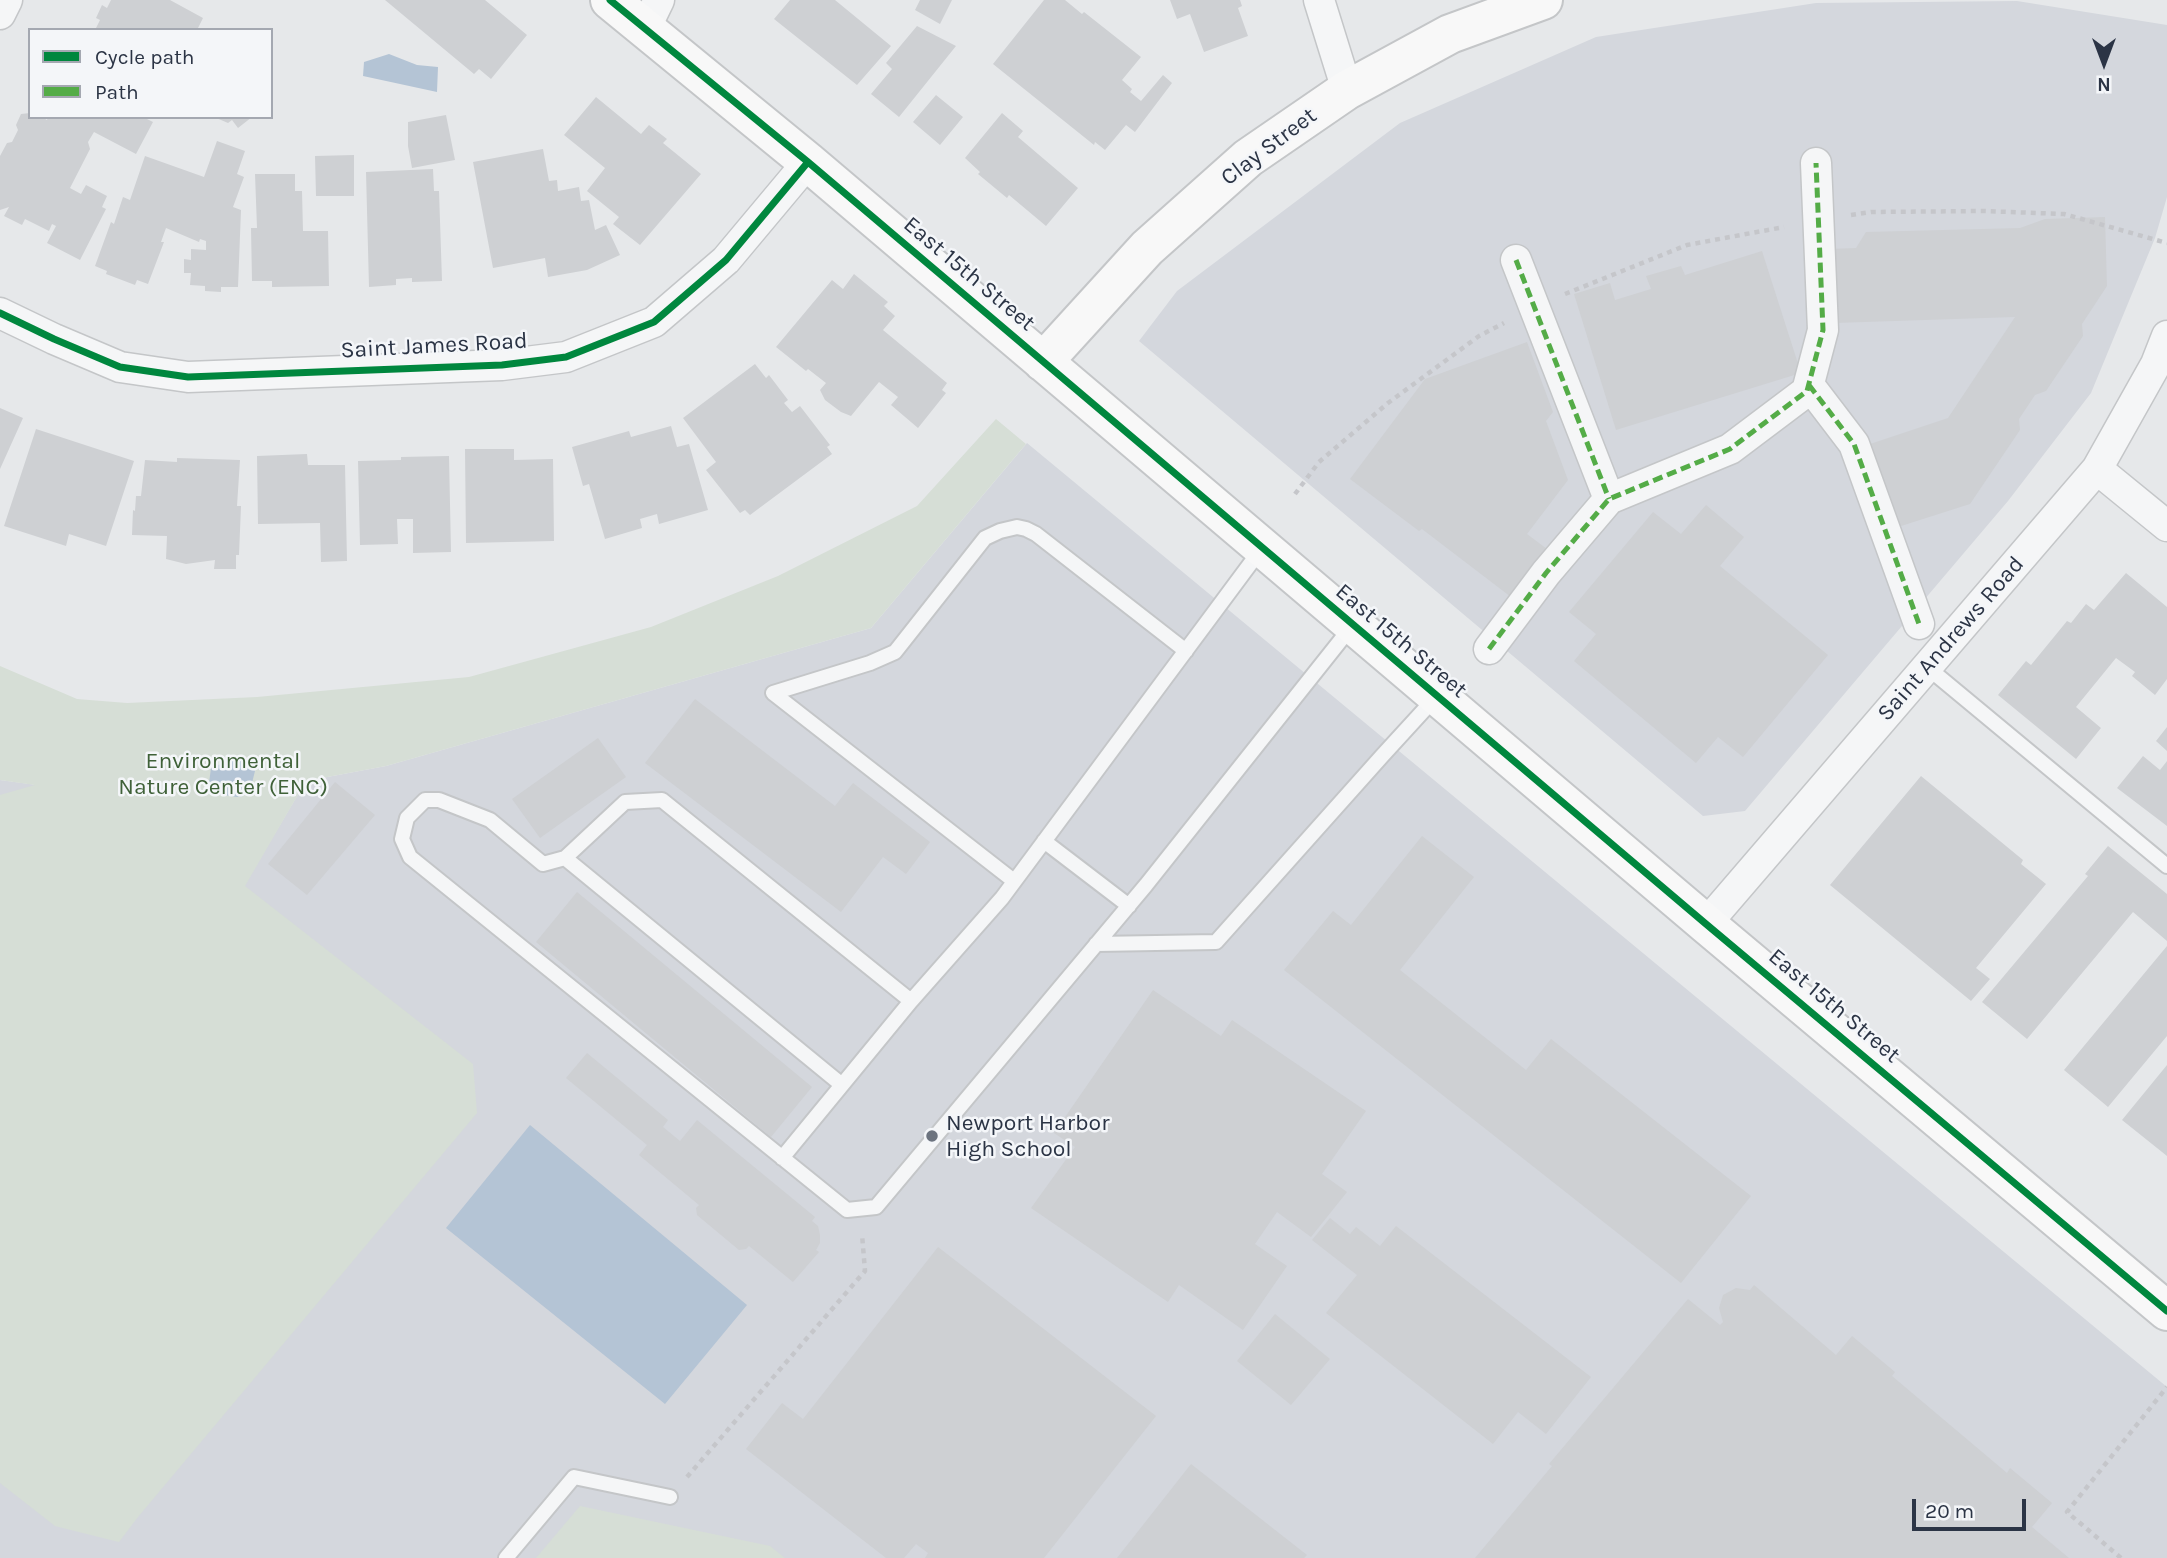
<!DOCTYPE html>
<html>
<head>
<meta charset="utf-8">
<style>
	body { margin:0 }
	#map { position:relative; width:2167px; height:1558px; overflow:hidden; background:#e6e8ea; font-family:Karla,sans-serif }
	canvas { display:block }
	.legend { position:absolute; left:28px; top:28px; width:245px; height:91px; box-sizing:border-box; background:#f4f6f9; border:2px solid #a4a8b1; margin:0; padding:9px 12px; list-style:none; font-size:21px; color:#2b3445 }
	.legend li { display:flex; align-items:center; gap:14px; height:35px }
	.legend b { width:35px; border:2px solid #a4a8b1 }
	.north { position:absolute; left:2069px; top:28px; width:70px; height:70px; -webkit-text-stroke:5px #f4f6f9; paint-order:stroke; rotate:180deg; font-size:19px; font-weight:700; line-height:28px; text-align:center; color:#2b3445 }
	.north::after { content:''; display:block; margin:auto; width:24px; height:32px; background:#2b3445; clip-path:polygon(50% 0,100% 100%,50% 72%,0 100%) }
	.scale { position:absolute; left:1912px; top:1499px; width:114px; height:32px; box-sizing:border-box; border:4px solid #2b3445; border-top:0; padding-left:9px; font-size:21px; line-height:24px; white-space:nowrap; color:#2b3445; -webkit-text-stroke:5px #f4f6f9; paint-order:stroke }
</style>
</head>
<body>
<div id="map">
<canvas width="2167" height="1558"></canvas>
<ul class="legend">
<li><b style="height:9px;background:#00873e"></b>Cycle path</li>
<li><b style="height:9px;background:#54ac47"></b>Path</li>
</ul>
<div class="north">N</div>
<div class="scale">20 m</div>
</div>
<script>
const g = document.querySelector('canvas').getContext('2d');
g.lineJoin = 'round';
function fillPath(path, color) { g.fillStyle = color; g.fill(path, 'evenodd'); }
const toPath = rows => new Path2D(rows.map(r => 'M' + r).join(''));
function strokePath(path, color, width, dash) { g.strokeStyle = color; g.lineWidth = width; g.lineCap = dash ? 'butt' : 'round'; g.setLineDash(dash || []); g.stroke(path); }
function write(font, color, halo, rows, align = 'center') {
  g.font = font + ' Karla,sans-serif'; g.lineWidth = 5; g.setLineDash([]); g.textBaseline = 'middle'; g.strokeStyle = halo; g.fillStyle = color; for (const [text, x, y, turn = 0] of rows) {
    g.save(); g.translate(x, y); g.rotate((+turn || 0) * Math.PI / 180); g.textAlign = isNaN(turn) ? turn : align; if (halo) g.strokeText(text, 0, 0); g.fillText(text, 0, 0); g.restore();
  }
}
fillPath(toPath([
	[2017,1,2167,25,2167,197,2155,238,2091,393,2008,501,1745,811,1703,816,1139,341,1177,291,1400,123,1596,37,1816,3],
	[1027,443,2167,1387,2167,1558,0,1558,0,780,37,785,244,885,306,781,386,766,871,628]
]), '#d4d7dd');
fillPath(toPath([
	[996,419,1026,444,871,628,386,766,306,781,245,886,473,1064,477,1113,138,1517,119,1542,55,1526,0,1483,0,795,35,785,0,780,0,666,77,699,127,703,257,697,469,677,651,627,778,576,917,506],
	[580,1506,770,1546,785,1558,536,1558]
]), '#d6ded6');
fillPath(toPath([
	[389,54,417,65,438,67,437,92,363,76,364,62],
	[231,760,244,761,252,765,255,771,251,787,243,796,237,797,217,794,211,789,209,783,211,768],
	[530,1125,747,1305,665,1404,446,1228]
]), '#b4c4d5');
fillPath(toPath([
	[111,0,170,0,203,18,197,30,95,30,100,20,96,18,102,5,107,8],
	[385,0,485,0,527,35,491,79,479,69,474,74],
	[790,0,835,0,891,46,857,85,774,19],
	[920,0,952,0,940,24,915,10],
	[1044,0,1065,0,1082,14,1084,12,1141,57,1122,80,1132,89,1130,92,1141,101,1163,75,1172,83,1135,132,1126,125,1105,150,1095,142,1094,145,993,64],
	[1170,0,1240,0,1242,6,1238,8,1248,36,1204,52,1190,14,1177,19],
	[917,26,956,46,899,117,871,94,892,69,886,63],
	[936,95,963,117,940,145,913,122],
	[596,97,641,134,649,125,667,139,663,143,701,174,640,245,613,224,619,217,587,191,605,168,564,135],
	[30,113,30,117,42,117,47,120,48,117,143,117,153,122,136,154,94,132,88,142,90,149,70,188,81,194,86,185,107,196,102,207,106,209,80,260,47,243,56,226,52,224,49,231,25,219,22,225,4,216,9,207,0,210,0,156,7,143,12,142,18,130,16,125,21,114],
	[1002,113,1023,131,1018,137,1078,188,1046,226,1009,195,1007,198,978,174,980,172,965,158],
	[446,115,455,160,412,168,408,146,408,122],
	[214,117,252,117,238,128,232,120,228,123],
	[217,141,245,151,237,174,244,177,233,207,241,210,238,287,221,287,221,292,205,291,205,286,190,285,191,273,184,273,184,259,191,260,191,249,206,250,206,241,200,239,199,242,166,228,161,242,164,242,148,284,137,280,135,285,106,274,107,271,95,266,111,222,114,224,123,197,130,200,145,156,204,177],
	[543,149,549,181,557,180,558,191,579,187,581,201,589,200,595,230,606,225,620,255,587,270,548,277,545,258,493,268,473,162],
	[354,155,354,196,316,196,315,156],
	[433,169,434,191,439,191,442,281,412,282,412,278,396,279,396,285,369,287,366,172],
	[255,174,295,174,295,191,302,191,303,231,328,231,329,286,272,287,272,281,252,281,251,228,257,228],
	[2105,217,2107,286,2082,324,2083,336,2046,391,2035,395,2019,419,2020,430,1970,504,1898,527,1870,444,1948,418,2015,317,1835,323,1829,249,1856,248,1866,232,2020,228,2045,219],
	[1762,251,1801,373,1616,430,1574,294,1610,283,1615,300,1651,289,1646,276,1681,266,1685,275],
	[854,274,888,302,884,306,895,316,883,330,947,383,942,390,946,393,918,428,891,405,898,397,879,382,851,416,841,412,825,400,820,390,826,383,808,369,806,371,776,347,832,280,843,289],
	[1527,342,1553,412,1546,421,1568,480,1527,534,1547,549,1511,597,1422,529,1419,531,1350,479,1425,379],
	[755,364,766,378,769,375,788,400,784,403,792,412,800,406,830,445,827,447,832,454,750,515,745,510,740,513,706,470,716,462,683,418],
	[0,408,23,418,0,469],
	[671,426,677,447,689,444,708,510,659,524,657,514,640,519,642,528,605,539,589,484,583,486,572,447,629,431,631,437],
	[36,429,134,461,106,546,69,534,66,546,4,526],
	[465,449,514,449,514,460,553,459,554,541,466,543],
	[307,454,308,465,345,465,347,561,321,562,320,523,258,524,257,456],
	[449,456,451,552,413,553,413,519,397,519,398,544,360,545,358,461,401,460,401,457],
	[177,458,240,460,237,506,241,506,239,555,236,555,236,569,214,569,215,560,186,564,166,559,167,536,132,535,133,510,135,511,136,496,141,496,145,460,177,462],
	[1706,505,1744,537,1720,566,1828,655,1743,757,1718,737,1696,763,1574,661,1596,634,1569,612,1653,512,1681,534],
	[2126,573,2167,607,2167,679,2155,695,2132,676,2135,672,2116,658,2076,707,2101,728,2076,759,1998,695,2026,661,2031,665,2067,621,2071,623,2086,604,2094,610],
	[695,699,835,806,853,783,930,842,906,874,883,857,841,912,645,763],
	[2167,727,2167,751,2156,741],
	[598,738,626,777,540,838,512,799],
	[2143,756,2160,770,2167,761,2167,826,2117,788],
	[1921,776,2023,860,2021,864,2046,884,1976,968,1990,979,1971,1001,1830,885],
	[335,782,375,815,307,895,268,864],
	[1422,836,1474,877,1400,970,1526,1070,1551,1039,1751,1196,1681,1283,1284,970,1333,911,1351,925],
	[2108,846,2167,894,2167,941,2133,912,2027,1039,1982,1002,2088,876,2085,874],
	[577,892,812,1087,771,1137,536,942],
	[2167,946,2167,1036,2108,1107,2064,1070],
	[1153,990,1221,1036,1232,1020,1366,1111,1322,1174,1347,1192,1311,1237,1277,1212,1255,1244,1287,1266,1243,1330,1179,1285,1168,1302,1031,1208,1075,1147,1054,1133],
	[587,1053,668,1120,663,1127,680,1141,697,1120,815,1217,812,1221,818,1226,820,1235,820,1243,816,1250,819,1252,793,1282,749,1246,746,1249,739,1250,697,1215,696,1208,699,1205,639,1155,647,1145,566,1078],
	[2167,1065,2167,1156,2122,1120],
	[1330,1218,1350,1234,1356,1227,1380,1246,1396,1226,1591,1377,1546,1434,1518,1412,1493,1444,1326,1313,1357,1275,1312,1240],
	[938,1247,1156,1416,1044,1558,925,1558,928,1553,916,1544,904,1558,886,1558,746,1449,782,1403,803,1419],
	[1754,1285,1836,1355,1852,1336,1895,1372,1892,1376,2007,1473,2010,1468,2052,1503,2032,1527,2069,1558,1475,1558,1552,1466,1549,1464,1688,1299,1720,1325,1723,1322,1719,1308,1723,1295,1736,1288,1750,1290],
	[1275,1314,1330,1359,1291,1405,1237,1361],
	[1191,1464,1307,1555,1304,1558,1117,1558]
]), '#ced0d3');
const lane = toPath([
	[1262,548,1002,898,911,1001,662,800,625,802,565,858,543,864,490,820,439,800,425,800,407,818,402,839,410,857,847,1210,876,1207,1146,885,1352,626],
	[1927,667,2167,866],
	[1044,841,1129,906],
	[565,858,842,1085],
	[1014,881,773,693,870,663,895,652,985,538,1000,531,1017,527,1026,529,1036,534,1186,651],
	[1096,944,1216,942,1382,756,1436,697],
	[782,1158,911,1001],
	[506,1558,574,1477,670,1497]
]);
const street = toPath([
	[1319,0,1347,90],
	[0,14,7,0],
	[645,29,659,0],
	[1516,260,1609,499],
	[0,313,54,339,120,367,188,377,502,365,566,357,654,322,726,260,808,162],
	[1809,385,1854,444,1919,624],
	[2097,469,2167,526],
	[1489,649,1546,573,1609,499,1730,449,1807,391,1823,330,1816,163],
	[1706,924,2097,469,2156,364,2167,336]
]);
const secondary = toPath([
	[610,0,808,162,1706,924,2167,1311],
	[1043,362,1147,248,1248,158,1347,90,1450,34,1543,0]
]);
strokePath(lane, '#c4c6c8', 18);
strokePath(street, '#c4c6c8', 33);
strokePath(secondary, '#c4c6c8', 42);
strokePath(toPath([
	[1851,215,1871,212,1983,211,2064,214,2167,243],
	[1565,294,1687,245,1784,227],
	[1295,494,1319,462,1388,403,1479,336,1504,323],
	[687,1477,865,1271,862,1234],
	[2121,1558,2067,1512,2167,1387]
]), '#c5c6ca', 4.5, [5, 5]);
strokePath(lane, '#f5f6f7', 14);
strokePath(street, '#f5f6f7', 30);
strokePath(secondary, '#f8f8f8', 38);
strokePath(toPath([
	[1516,260,1609,499],
	[1809,385,1854,444,1919,624],
	[1489,649,1546,573,1609,499,1730,449,1807,391,1823,330,1816,163]
]), '#54ac47', 5, [10, 5]);
strokePath(toPath([
	[610,0,808,162,1706,924,2167,1311],
	[0,313,54,339,120,367,188,377,502,365,566,357,654,322,726,260,808,162]
]), '#00873e', 7);
for (const [x, y, r, color] of [
	[932,1136,7,"#6c737f"]
]) { const dot = new Path2D(); dot.arc(x, y, r, 0, 2 * Math.PI); g.fillStyle = color; g.fill(dot); strokePath(dot, '#f4f6f9', 2.5); }
write('23px', '#2b3445', '#f4f6f9', [
	["Clay Street",1269,147,-37],
	["East 15th Street",969,274,40],
	["Saint James Road",434,346,-3],
	["Saint Andrews Road",1951,639,-49],
	["East 15th Street",1401,641,40],
	["East 15th Street",1834,1006,40]
]);
write('23px', '#3f6138', '#f4f6f9', [
	["Environmental",223,761],
	["Nature Center (ENC)",223,787]
]);
write('23px', '#2b3445', '#f4f6f9', [
	["Newport Harbor",946,1123],
	["High School",946,1149]
], 'left');
</script>
</body>
</html>
